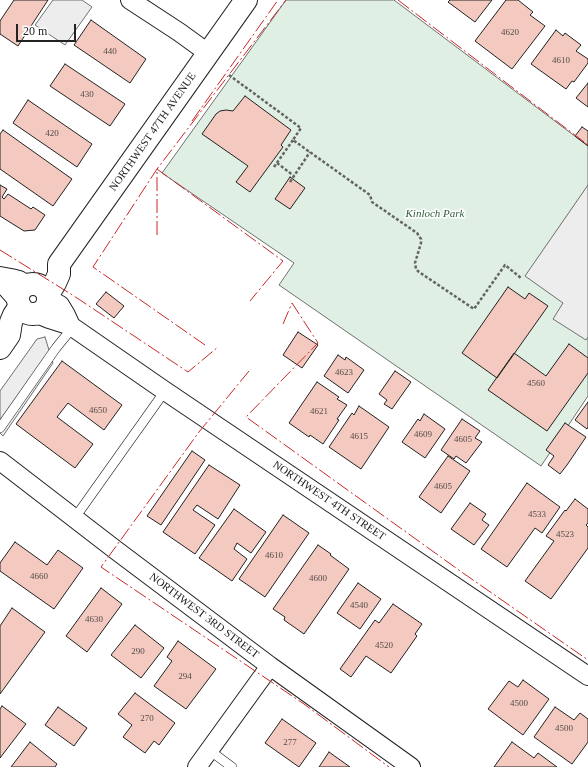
<!DOCTYPE html>
<html>
<head>
<meta charset="utf-8">
<style>
	body { margin:0 }
	#map { position:relative; width:588px; height:767px; overflow:hidden; background:#fff; font-family:Georgia,serif }
	canvas { display:block }
	.scale { position:absolute; left:16px; top:24px; width:60px; height:18px; box-sizing:border-box; border:2px solid #222; border-top:0; padding-left:5px; font-size:12px; line-height:14px; white-space:nowrap; color:#222; -webkit-text-stroke:3px #fff; paint-order:stroke }
</style>
</head>
<body>
<div id="map">
<canvas width="588" height="767"></canvas>
<div class="scale">20 m</div>
</div>
<script>
const g = document.querySelector('canvas').getContext('2d');
g.lineJoin = 'round';
function fillPath(path, color) { g.fillStyle = color; g.fill(path, 'evenodd'); }
const toPath = rows => new Path2D(rows.map(r => 'M' + r).join(''));
function strokePath(path, color, width, dash) { g.strokeStyle = color; g.lineWidth = width; g.lineCap = dash ? 'butt' : 'round'; g.setLineDash(dash || []); g.stroke(path); }
function write(font, color, halo, rows, align = 'center') {
  g.font = font + ' Georgia,serif'; g.lineWidth = 3; g.setLineDash([]); g.textBaseline = 'middle'; g.strokeStyle = halo; g.fillStyle = color; for (const [text, x, y, turn = 0] of rows) {
    g.save(); g.translate(x, y); g.rotate((+turn || 0) * Math.PI / 180); g.textAlign = isNaN(turn) ? turn : align; if (halo) g.strokeText(text, 0, 0); g.fillText(text, 0, 0); g.restore();
  }
}
const green = toPath([
	[286,0,394,0,588,146,588,396,541,466,279,285,294,263,162,173,286,0]
]);
fillPath(green, '#e0efe3');
strokePath(green, '#6f6f6f', 1);
const parking = toPath([
	[53,0,82,0,92,7,65,45,35,25,53,0],
	[588,185,588,337,586,340,553,319,563,303,525,276,588,185],
	[45,337,53,363,3,436,0,433,0,391,37,339,45,337]
]);
fillPath(parking, '#ededed');
strokePath(parking, '#6f6f6f', 1);
const building = toPath([
	[14,0,48,0,18,46,0,34,0,21,14,0],
	[450,0,492,0,475,22,448,2,450,0],
	[506,0,518,0,533,12,530,15,545,26,512,69,475,41,506,0],
	[91,20,146,59,130,83,74,45,91,20],
	[556,30,563,36,565,33,581,45,576,51,588,59,588,63,574,82,572,81,566,89,531,64,556,30],
	[65,64,125,104,110,126,50,86,65,64],
	[588,83,588,107,576,98,588,83],
	[245,96,291,130,281,145,283,147,250,192,236,182,248,166,202,134,216,114,220,111,226,110,233,111,245,96],
	[28,100,92,144,77,167,13,123,28,100],
	[582,127,588,131,588,146,575,136,582,127],
	[3,130,72,179,53,206,0,169,0,134,3,130],
	[290,177,305,188,290,209,275,199,290,177],
	[0,185,7,189,2,197,4,199,8,194,31,209,33,207,45,215,35,230,24,231,0,216,0,185],
	[508,287,525,299,529,293,548,306,497,378,462,353,508,287],
	[106,292,124,306,114,318,96,304,106,292],
	[298,332,318,345,302,368,283,355,298,332],
	[569,344,588,358,588,373,547,431,488,390,514,353,546,376,569,344],
	[338,355,345,360,346,357,364,370,348,393,324,376,338,355],
	[62,361,122,405,104,430,68,403,57,417,93,444,75,468,16,424,62,361],
	[395,371,411,382,392,409,384,404,387,400,379,394,395,371],
	[317,382,339,397,337,399,347,405,337,419,339,420,323,444,310,435,309,437,289,423,317,382],
	[588,402,588,427,587,429,575,420,588,402],
	[359,406,389,427,361,469,329,447,352,413,354,415,359,406],
	[424,414,445,429,425,458,402,442,418,419,420,421,424,414],
	[462,419,480,431,475,438,482,442,466,463,456,456,454,459,441,450,462,419],
	[565,423,586,437,567,465,560,474,548,465,554,456,546,450,565,423],
	[192,451,205,460,161,525,147,516,192,451],
	[448,456,470,471,441,513,419,497,448,456],
	[209,465,240,485,218,519,197,505,193,510,215,525,195,554,163,532,209,465],
	[527,483,560,507,542,533,535,528,507,567,481,549,527,483],
	[575,499,588,509,588,523,586,525,588,527,588,548,551,599,525,581,554,541,546,536,565,510,566,511,575,499],
	[470,503,486,514,482,520,489,525,474,545,451,529,470,503],
	[234,509,266,532,251,553,237,543,234,549,247,559,232,581,199,558,234,509],
	[283,515,309,533,265,597,239,579,283,515],
	[15,542,47,565,58,550,83,568,54,609,0,571,0,563,15,542],
	[318,545,331,554,330,555,349,569,304,634,284,620,285,617,273,609,318,545],
	[358,583,381,599,360,629,337,613,358,583],
	[101,588,122,604,87,652,66,636,101,588],
	[393,604,422,624,415,634,417,636,391,673,366,656,351,677,340,669,375,620,379,623,393,604],
	[12,608,45,632,0,694,0,626,12,608],
	[135,625,164,648,141,678,111,655,135,625],
	[178,641,216,669,186,709,154,686,172,661,167,657,178,641],
	[523,680,549,699,523,735,488,709,509,681,518,687,523,680],
	[135,693,175,723,159,745,154,741,145,753,123,737,132,725,118,714,135,693],
	[2,706,26,724,0,758,0,709,2,706],
	[58,707,87,728,74,746,45,725,58,707],
	[555,707,574,720,580,713,588,719,588,742,572,764,534,737,555,707],
	[282,719,316,743,299,767,265,743,282,719],
	[30,742,57,764,55,767,11,767,30,742],
	[512,742,534,758,538,753,557,767,494,767,512,742],
	[329,752,350,767,319,767,329,752]
]);
fillPath(building, '#f3c9c0');
strokePath(building, '#222', 1);
const lane = toPath([
	[0,428,56,348,73,327],
	[74,519,165,391],
	[209,750,232,767]
]);
const street = toPath([
	[130,0,179,32,208,53],
	[0,276,3,284,18,301],
	[0,276,11,278,19,280,27,285],
	[49,299,60,305,66,315,71,326],
	[37,314,49,319,71,326,165,391,588,676],
	[0,461,117,551,270,666,411,767],
	[197,767,270,666]
]);
const secondary = toPath([
	'18 299a15 15 0 1 1 30 0a15 15 0 1 1-30 0Z',
	[48,294,55,283,59,274,59,264,246,0],
	[0,348,9,335,11,322,14,315,20,306]
]);
strokePath(lane, '#222', 10);
strokePath(street, '#222', 20);
strokePath(secondary, '#222', 24);
strokePath(toPath([
	[229,75,301,128,293,140,370,195,372,202,417,233,421,239,421,243,415,263,416,269,419,272,474,309,505,265,521,278],
	[277,163,294,176],
	[274,167,293,140],
	[290,182,310,152]
]), '#646464', 2.5, [3, 2]);
strokePath(lane, '#fff', 9);
strokePath(street, '#fff', 18);
strokePath(secondary, '#fff', 22);
strokePath(toPath([
	[398,0,513,88,588,145],
	[192,121,278,0],
	[158,168,157,169,283,261,250,301],
	[157,235,157,169],
	[0,250,74,296,188,372,218,347],
	[283,324,292,303,318,343,246,417,463,573,588,660],
	[205,345,93,267,157,169,286,0],
	[249,371,199,432,101,567,304,704,389,767]
]), '#c62828', 1, [14, 3, 2, 3]);
write('9px', '#564c4a', null, [
	["4620",510,33],
	["440",110,52],
	["4610",561,61],
	["430",87,95],
	["420",52,134],
	["4623",344,373],
	["4560",536,384],
	["4650",98,411],
	["4621",319,412],
	["4609",423,435],
	["4615",359,437],
	["4605",463,440],
	["4605",443,487],
	["4533",537,515],
	["4523",565,535],
	["4610",274,556],
	["4660",39,577],
	["4600",318,579],
	["4540",359,606],
	["4630",94,620],
	["4520",384,646],
	["290",138,652],
	["294",185,677],
	["4500",519,704],
	["270",147,719],
	["4500",564,729],
	["277",290,743]
]);
write('11px', '#222', '#fff', [
	["NORTHWEST 47TH AVENUE",153,132,-55],
	["NORTHWEST 4TH STREET",329,501,34],
	["NORTHWEST 3RD STREET",204,616,37]
]);
write('italic 11px', '#2f5e38', '#fff', [
	["Kinloch Park",435,214]
]);
</script>
</body>
</html>
